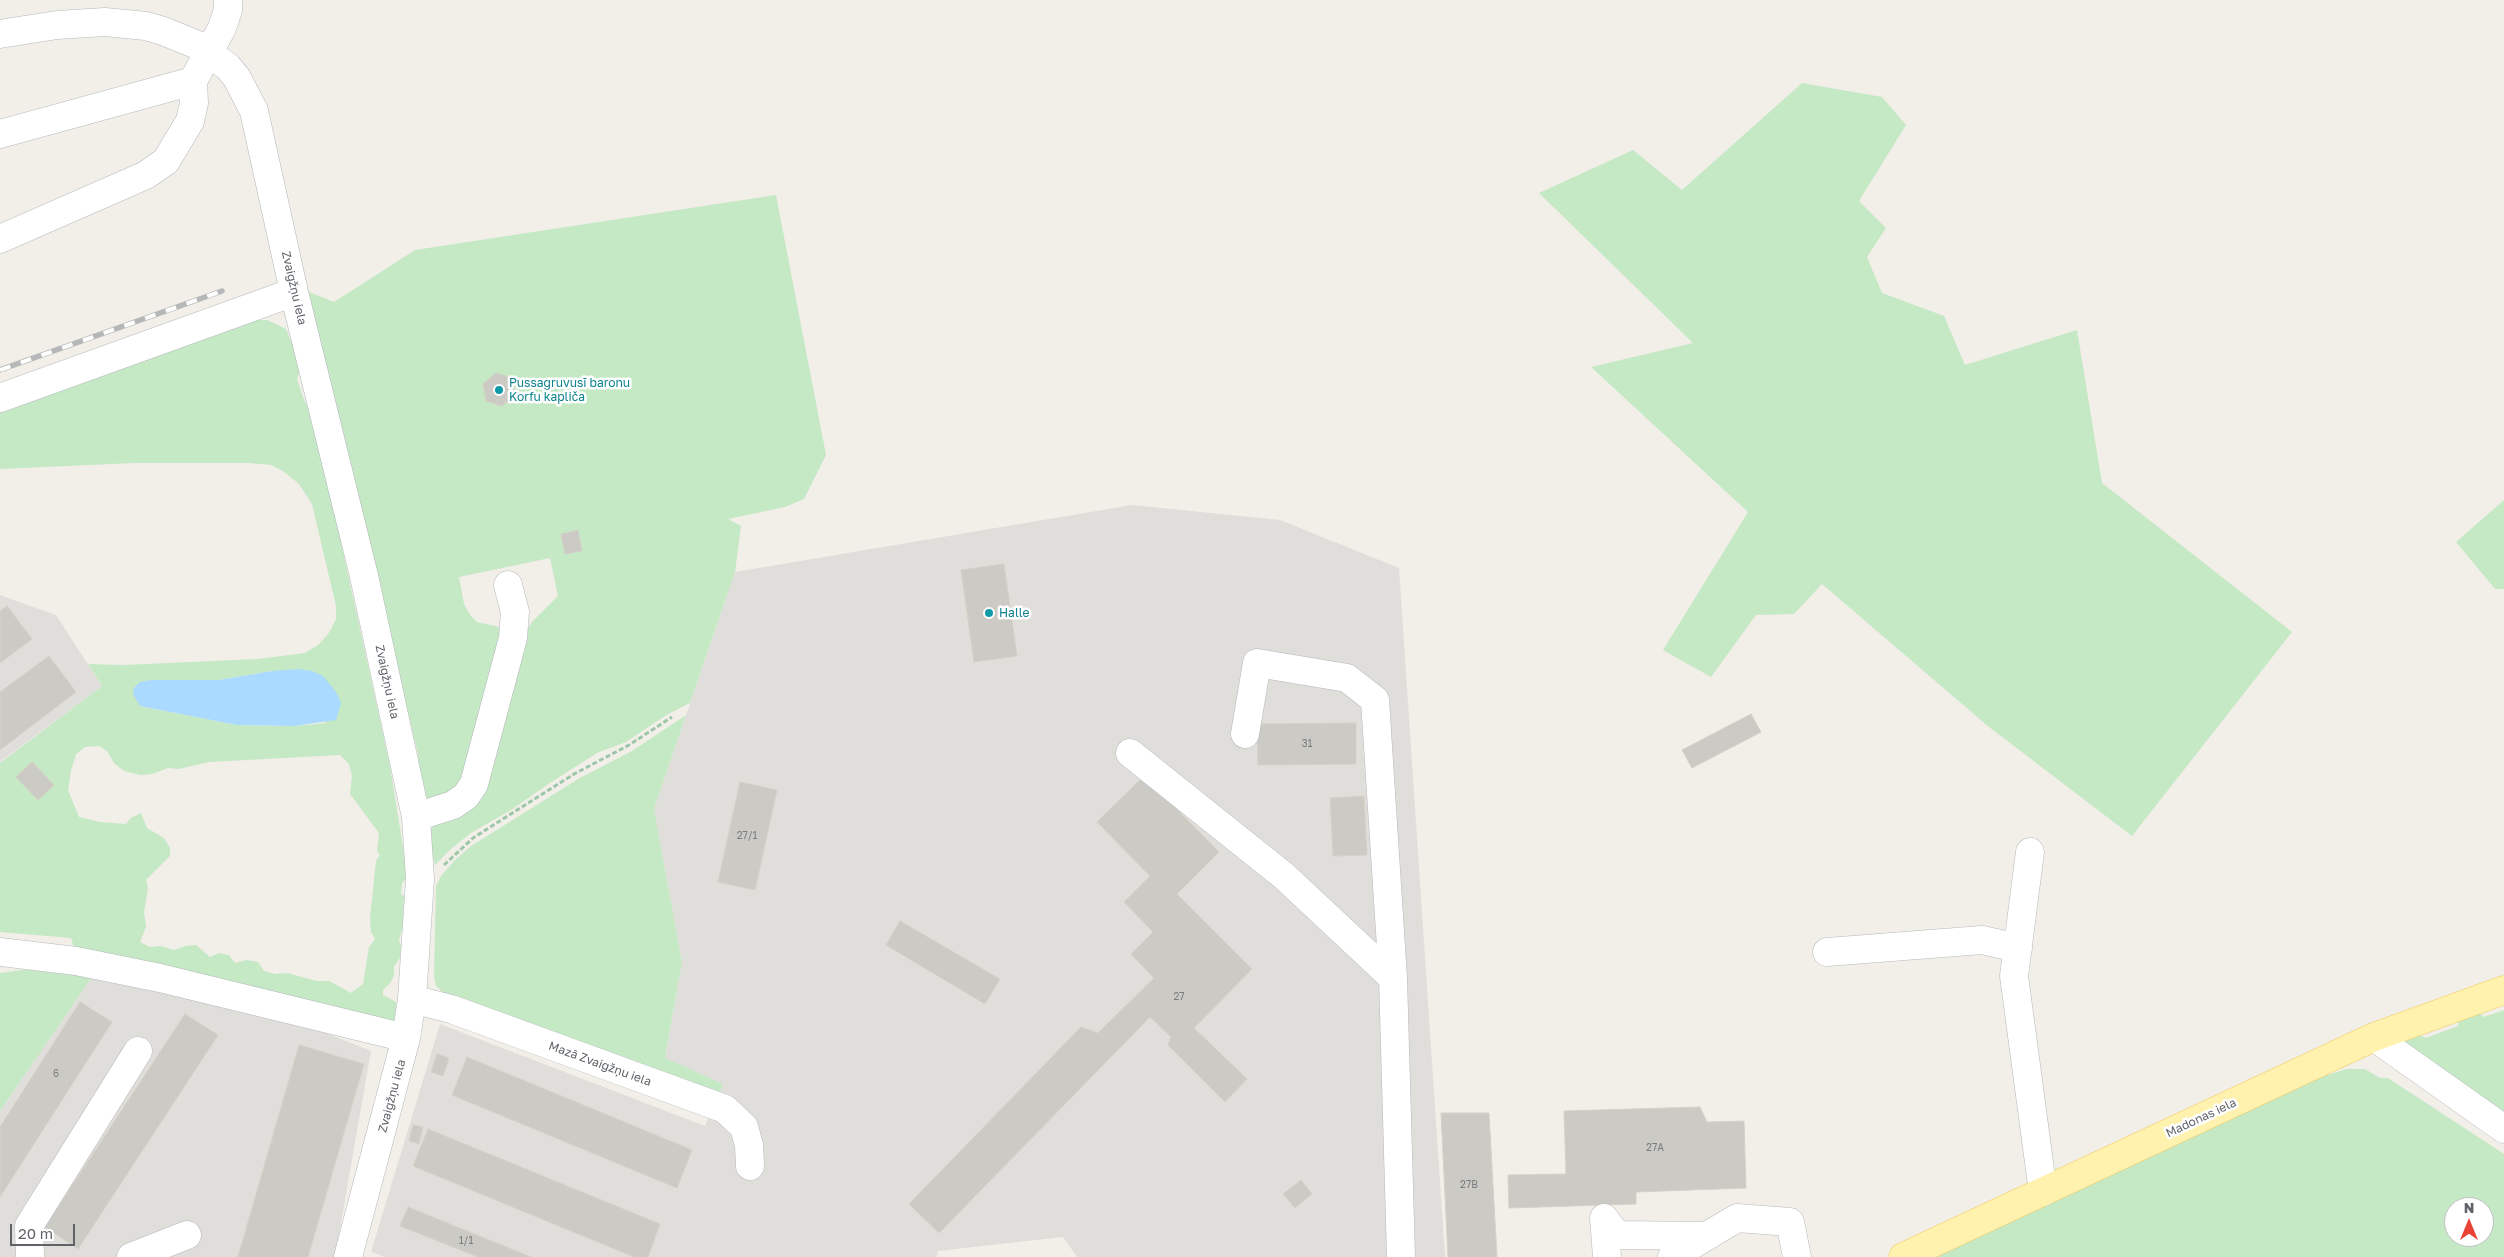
<!DOCTYPE html>
<html>
<head>
<meta charset="utf-8">
<style>
	body { margin:0 }
	#map { position:relative; width:2504px; height:1257px; overflow:hidden; background:#f1efe8; font-family:"Golos Text",sans-serif }
	canvas { display:block }
	.north { position:absolute; left:2444px; top:1197px; width:50px; height:50px; box-sizing:border-box; background:#fff; border:1px solid #bfc1c3; border-radius:50%; rotate:0deg; font-size:14px; font-weight:700; line-height:20px; text-align:center; color:#5f6368 }
	.north::after { content:''; display:block; margin:auto; width:18px; height:22px; background:#ea4335; clip-path:polygon(50% 0,100% 100%,50% 72%,0 100%) }
	.scale { position:absolute; left:10px; top:1224px; width:65px; height:22px; box-sizing:border-box; border:2px solid #5f6368; border-top:0; padding-left:6px; font-size:15px; line-height:18px; white-space:nowrap; color:#5f6368; -webkit-text-stroke:4px #fff; paint-order:stroke }
</style>
</head>
<body>
<div id="map">
<canvas width="2504" height="1257"></canvas>
<div class="north">N</div>
<div class="scale">20 m</div>
</div>
<script>
const g = document.querySelector('canvas').getContext('2d');
g.lineJoin = 'round';
function fillPath(path, color) { g.fillStyle = color; g.fill(path, 'evenodd'); }
const toPath = rows => new Path2D(rows.map(r => 'M' + r).join(''));
function strokePath(path, color, width, dash) { g.strokeStyle = color; g.lineWidth = width; g.lineCap = dash ? 'butt' : 'round'; g.setLineDash(dash || []); g.stroke(path); }
function write(font, color, halo, rows, align = 'center') {
  g.font = font + ' "Golos Text",sans-serif'; g.lineWidth = 5; g.setLineDash([]); g.textBaseline = 'middle'; g.strokeStyle = halo; g.fillStyle = color; for (const [text, x, y, turn = 0] of rows) {
    g.save(); g.translate(x, y); g.rotate((+turn || 0) * Math.PI / 180); g.textAlign = isNaN(turn) ? turn : align; if (halo) g.strokeText(text, 0, 0); g.fillText(text, 0, 0); g.restore();
  }
}
fillPath(toPath([
	[1132,505,1280,520,1399,568,1445,1257,1077,1257,1063,1237,938,1251,936,1257,385,1257,371,1252,440,1024,705,1126,723,1084,665,1059,682,962,654,809,735,572],
	[0,595,56,615,102,686,0,762],
	[92,977,286,1017,371,1051,335,1257,0,1257,0,1111]
]), '#e0deda');
fillPath(toPath([
	[1802,83,1882,97,1906,125,1859,201,1886,228,1867,257,1882,293,1944,316,1965,365,2077,330,2102,483,2292,632,2132,836,1989,727,1822,584,1794,614,1756,615,1711,677,1663,650,1748,512,1591,367,1693,343,1539,193,1633,150,1682,190],
	[776,195,826,455,804,499,785,507,728,519,741,526,735,572,690,703,668,714,626,742,597,753,550,783,511,810,471,833,452,848,435,865,429,838,431,829,436,823,460,812,522,638,532,622,558,596,550,558,459,577,464,604,470,615,477,622,499,627,503,633,464,787,427,801,423,796,420,785,418,754,333,404,309,292,334,302,415,250],
	[256,320,267,320,286,329,296,353,299,373,297,379,304,400,314,419,390,766,405,860,406,879,402,883,401,894,404,896,403,925,399,941,401,946,400,958,394,966,394,975,391,982,383,990,383,995,396,1002,397,1019,394,1025,74,948,71,938,0,932,0,763,102,686,88,664,123,665,258,659,305,653,318,645,329,633,336,619,336,606,312,504,299,484,283,471,271,465,249,463,134,463,0,469,0,410],
	[272,671,326,723,294,726,237,725,140,706,151,680,219,680],
	[99,746,107,751,114,763,124,771,140,775,152,774,168,768,179,769,209,762,340,755,349,764,352,776,350,794,379,833,377,851,380,855,376,861,370,918,371,932,375,939,369,947,363,984,351,993,329,981,317,981,287,973,275,974,264,971,258,962,247,960,235,963,229,955,219,953,210,957,196,945,185,946,174,950,161,946,150,947,140,942,146,927,144,912,148,888,146,880,170,856,170,848,164,838,147,828,141,813,131,818,126,824,100,822,79,817,68,790,71,771,76,754,85,747],
	[2504,500,2504,589,2495,589,2456,542],
	[686,715,654,809,682,962,665,1058,723,1084,719,1095,445,994,436,986,434,976,436,886,441,876,454,861,471,846,578,779,632,751],
	[29,969,92,977,0,1111,0,973],
	[2504,1010,2504,1126,2401,1046,2404,1041,2419,1035,2426,1038,2458,1026,2459,1019,2478,1012,2484,1017],
	[2347,1069,2365,1069,2380,1078,2388,1078,2504,1154,2504,1257,1928,1257,2311,1080],
	[2454,1207,2484,1207,2484,1237,2454,1237]
]), '#c5e8c5');
fillPath(toPath([
	[299,669,312,671,323,676,336,692,341,703,336,720,294,726,237,725,140,706,133,694,134,688,140,682,151,680,219,680,272,671]
]), '#aadaff');
const building = toPath([
	[496,373,512,378,515,395,502,406,486,401,483,384,496,373],
	[578,530,582,551,565,554,561,534,578,530],
	[1004,564,1017,656,974,662,961,570,1004,564],
	[7,606,32,639,0,663,0,611,7,606],
	[49,656,76,692,0,750,0,692,49,656],
	[1751,714,1761,732,1692,768,1682,750,1751,714],
	[1356,723,1356,764,1258,765,1257,724,1356,723],
	[32,762,54,785,38,800,16,777,32,762],
	[1144,776,1219,852,1177,894,1252,969,1194,1028,1247,1079,1225,1102,1168,1045,1171,1037,1150,1017,939,1233,909,1204,1081,1027,1098,1033,1154,978,1131,954,1153,932,1124,902,1150,876,1097,822,1144,776],
	[740,782,777,790,755,890,718,882,740,782],
	[1364,796,1367,855,1333,856,1330,798,1364,796],
	[900,921,1000,979,985,1004,886,945,900,921],
	[80,1002,112,1022,0,1197,0,1127,80,1002],
	[185,1014,218,1035,78,1249,45,1227,185,1014],
	[299,1045,364,1064,308,1257,238,1257,299,1045],
	[437,1054,449,1058,443,1076,431,1072,437,1054],
	[467,1057,692,1150,677,1188,452,1095,467,1057],
	[1700,1107,1707,1122,1744,1121,1746,1188,1636,1192,1636,1204,1509,1208,1508,1175,1566,1174,1564,1111,1700,1107],
	[1441,1113,1489,1113,1497,1257,1448,1257,1441,1113],
	[413,1125,423,1127,419,1144,409,1141,413,1125],
	[428,1129,660,1224,648,1257,634,1257,413,1166,428,1129],
	[1301,1180,1312,1194,1295,1208,1283,1194,1301,1180],
	[408,1207,531,1257,478,1257,400,1226,408,1207]
]);
fillPath(building, '#cccac5');
strokePath(building, '#d6d1c6', 1);
const minor = toPath([
	[0,34,57,25,105,22,146,26,163,31,200,46,228,67,237,78,254,111,294,292,364,576,416,817,420,879,412,999,406,1038,348,1257],
	[0,134,193,81,222,28,228,10,228,0],
	[0,239,146,175,166,161,190,121,194,103,193,81],
	[0,398,294,292],
	[1245,734,1257,663,1347,678,1375,700,1393,978],
	[1130,753,1284,876,1393,978,1401,1257],
	[416,817,453,805,466,796,474,784,513,638,515,612,508,585],
	[2030,852,2014,976,2043,1192],
	[0,952,76,961,160,978,406,1038],
	[1827,952,1982,940,2018,948],
	[412,999,451,1009,725,1109,744,1127,749,1145,750,1166],
	[2374,1037,2504,1129],
	[30,1257,29,1226,138,1051],
	[131,1257,187,1235],
	[1607,1257,1604,1218,1617,1235,1706,1236],
	[1672,1257,1737,1218,1790,1222,1797,1257]
]);
const major = toPath([
	[1903,1257,2374,1037,2504,990]
]);
strokePath(minor, '#b5b8bc', 29);
strokePath(major, '#f2c960', 29);
strokePath(toPath([
	[444,865,473,838,574,774,629,745,672,717]
]), '#9cc7a9', 3, [5, 2.5]);
strokePath(minor, '#fff', 28);
strokePath(major, '#fff2af', 28);
const rail = toPath([
	[0,370,222,291]
]);
strokePath(rail, '#b6b7b8', 5.5);
strokePath(rail, '#fff', 4, [11]);
for (const [x, y, r, color] of [
	[499,390,5,"#0f9aa8"],
	[989,613,5,"#0f9aa8"]
]) { const dot = new Path2D(); dot.arc(x, y, r, 0, 2 * Math.PI); g.fillStyle = color; g.fill(dot); strokePath(dot, '#fff', 2); }
write('10px', '#7a7d7f', null, [
	["31",1307,744],
	["27/1",747,836],
	["27",1179,997],
	["6",56,1074],
	["27A",1655,1148],
	["27B",1469,1185],
	["1/1",466,1241]
]);
write('12px', '#5f6368', '#fff', [
	["Zvaigžņu iela",294,288,77],
	["Zvaigžņu iela",387,682,78],
	["Mazā Zvaigžņu iela",600,1064,20],
	["Zvaigžņu iela",392,1096,-75],
	["Madonas iela",2201,1118,-25]
]);
write('12px', '#0d838f', '#fff', [
	["Pussagruvusī baronu",509,383],
	["Korfu kapliča",509,397],
	["Halle",999,613]
], 'left');
</script>
</body>
</html>
